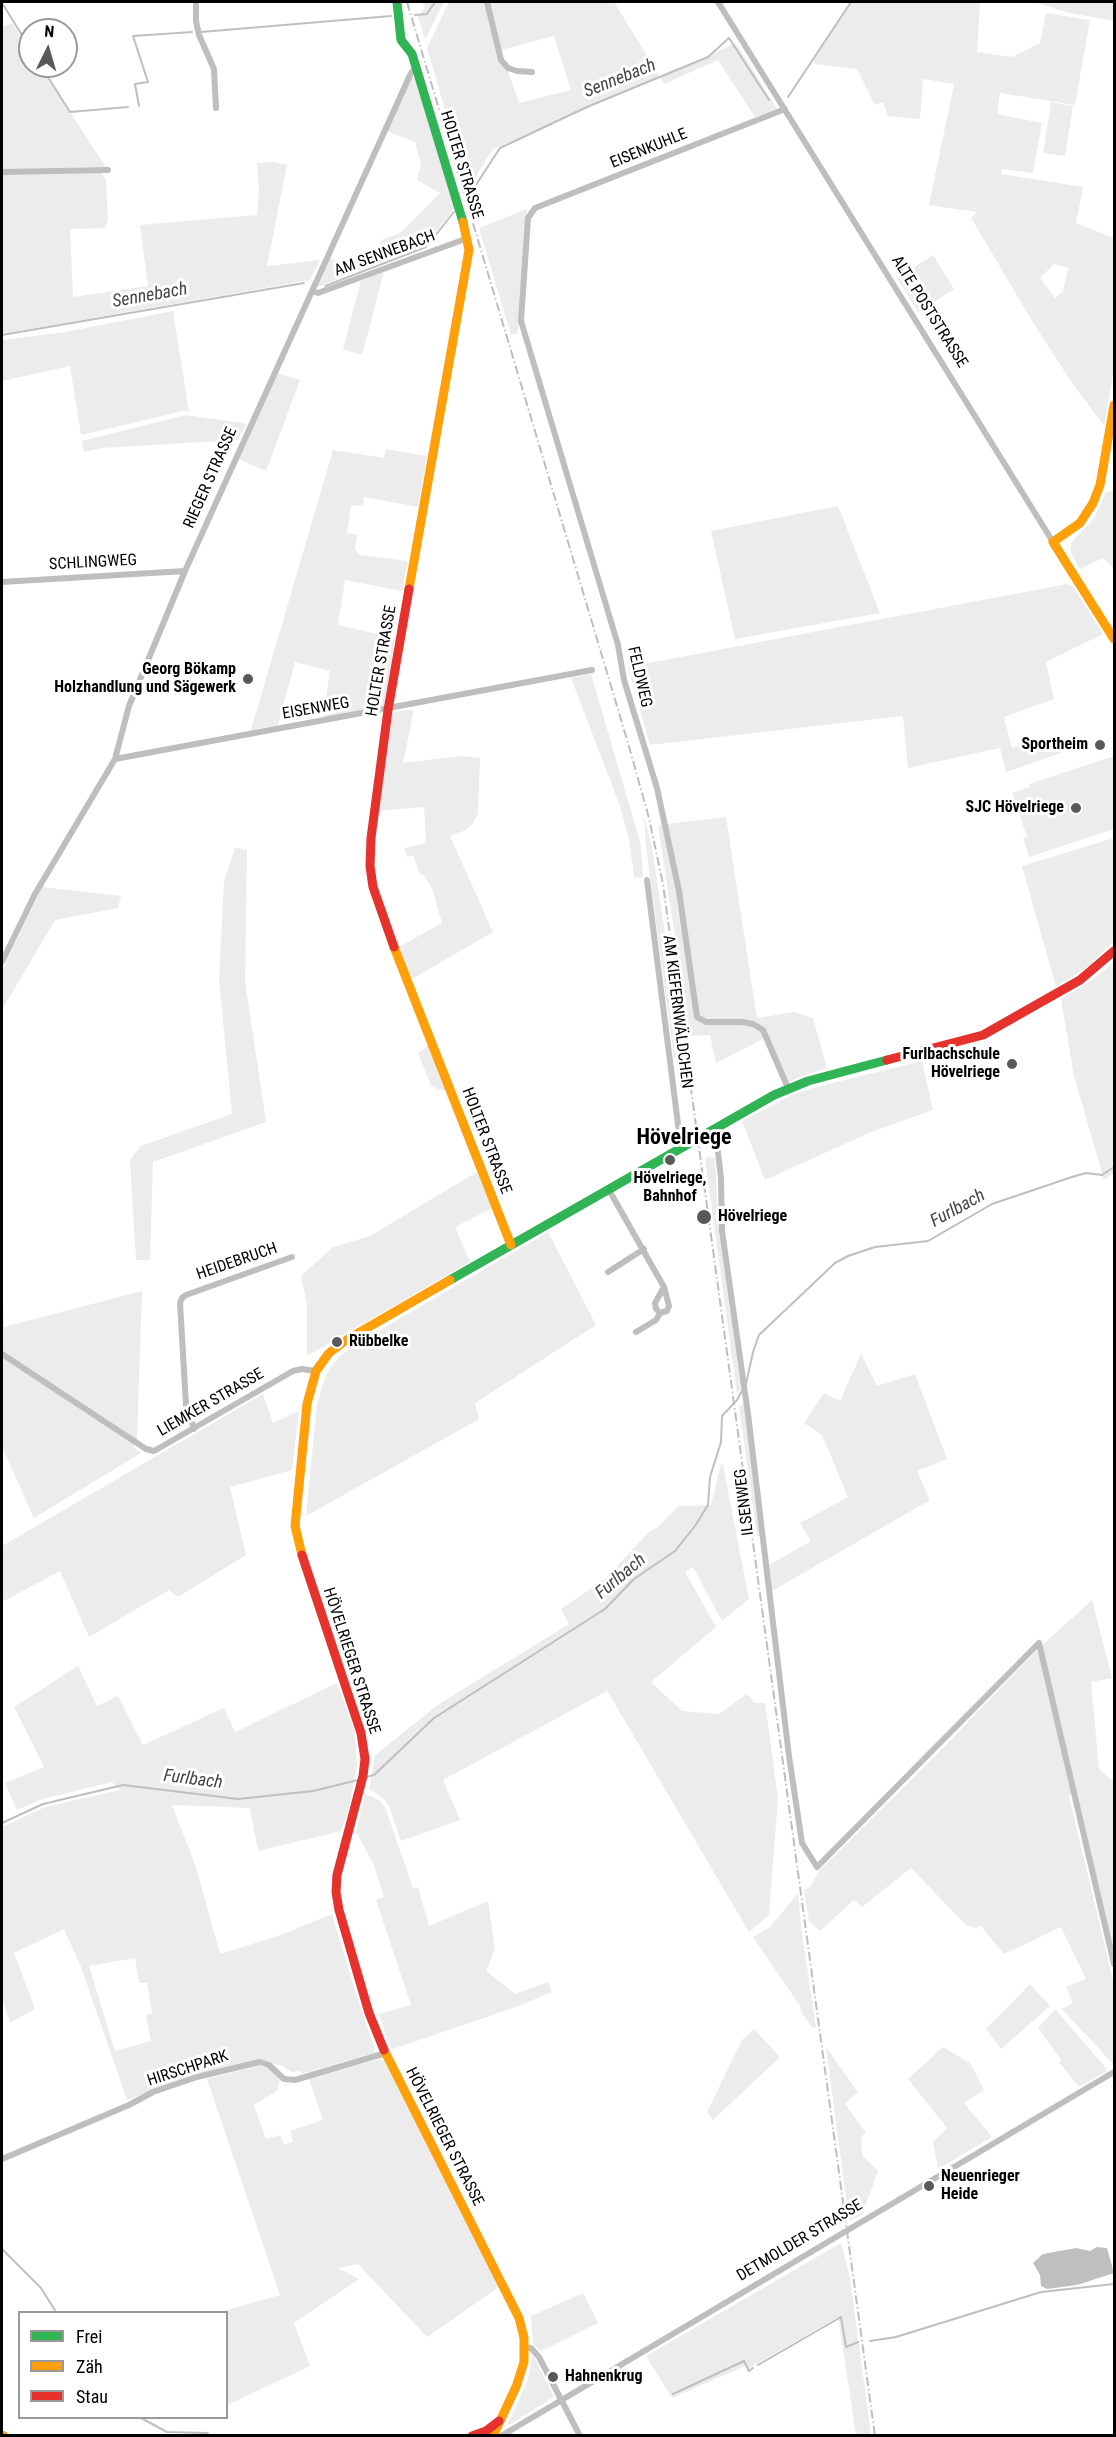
<!DOCTYPE html>
<html>
<head>
<meta charset="utf-8">
<style>
	body { margin:0 }
	#map { position:relative; width:1116px; height:2437px; overflow:hidden; background:#fff; font-family:"Roboto Condensed",sans-serif }
	canvas { display:block }
	.frame { position:absolute; inset:0; border:3px solid #000; pointer-events:none }
	.legend { position:absolute; left:18px; top:2311px; width:210px; height:108px; box-sizing:border-box; background:#fff; border:2px solid #999; margin:0; padding:8px 10px; list-style:none; font-size:18px; color:#000 }
	.legend li { display:flex; align-items:center; gap:12px; height:30px }
	.legend b { width:30px; border:2px solid #999 }
	.north { position:absolute; left:18px; top:18px; width:60px; height:60px; box-sizing:border-box; background:#fff; border:2px solid #999; border-radius:50%; rotate:5deg; font-size:16px; font-weight:700; line-height:24px; text-align:center; color:#000 }
	.north::after { content:''; display:block; margin:auto; width:21px; height:27px; background:#595959; clip-path:polygon(50% 0,100% 100%,50% 72%,0 100%) }
</style>
</head>
<body>
<div id="map">
<canvas width="1116" height="2437"></canvas>
<div class="frame"></div>
<ul class="legend">
<li><b style="height:8px;background:#30b455"></b>Frei</li>
<li><b style="height:8px;background:#ff9f0a"></b>Zäh</li>
<li><b style="height:8px;background:#e5322d"></b>Stau</li>
</ul>
<div class="north">N</div>
</div>
<script>
const g = document.querySelector('canvas').getContext('2d');
g.lineJoin = 'round';
function fillPath(path, color) { g.fillStyle = color; g.fill(path, 'evenodd'); }
const toPath = rows => new Path2D(rows.map(r => 'M' + r).join(''));
function strokePath(path, color, width, dash) { g.strokeStyle = color; g.lineWidth = width; g.lineCap = dash ? 'butt' : 'round'; g.setLineDash(dash || []); g.stroke(path); }
function write(font, color, halo, rows, align = 'center') {
  g.font = font + ' "Roboto Condensed",sans-serif'; g.lineWidth = 6; g.setLineDash([]); g.textBaseline = 'middle'; g.strokeStyle = halo; g.fillStyle = color; for (const [text, x, y, turn = 0] of rows) {
    g.save(); g.translate(x, y); g.rotate((+turn || 0) * Math.PI / 180); g.textAlign = isNaN(turn) ? turn : align; if (halo) g.strokeText(text, 0, 0); g.fillText(text, 0, 0); g.restore();
  }
}
fillPath(toPath([
	[423,2,444,2,425,39,418,17,424,9],
	[449,2,614,2,660,77,736,43,777,109,755,117,718,60,664,84,660,77,493,149,468,189,427,48],
	[554,36,571,90,519,103,501,50],
	[852,2,983,2,980,3,977,52,1012,57,1040,43,1046,13,1090,20,1075,105,1000,93,997,114,1042,123,1033,173,1002,169,1001,174,1083,187,1076,223,1114,238,1114,369,1104,426,1070,380,1034,324,971,218,977,212,929,205,954,84,923,79,920,119,888,116,883,102,875,105,857,69,814,64,814,59],
	[1054,264,1068,268,1063,291,1055,298,1040,278],
	[1035,2,1114,2,1114,21,1065,12],
	[12,23,30,50,30,66,40,66,106,167,2,169,2,27],
	[414,77,456,207,424,246,317,287,330,258,337,261,374,255,382,240,400,233,440,193,417,180,421,164,415,142,387,131,412,78],
	[1051,102,1073,106,1065,156,1043,153],
	[273,162,287,165,267,266,320,260,310,280,2,334,2,174,96,171,102,174,106,179,108,220,105,228,70,229,73,297,148,286,140,225,257,215,259,191,257,163],
	[527,209,518,333,511,335,479,228],
	[933,255,954,289,918,312,897,278],
	[384,272,362,355,343,349,361,281],
	[173,311,189,412,183,411,81,435,70,366,2,381,2,340,65,332],
	[277,373,300,380,266,471,238,459],
	[185,415,244,423,246,425,237,440,102,448,84,452,82,441],
	[386,449,427,456,418,507,364,497,363,506,351,505,347,533,357,535,355,549,360,555,408,561,402,591,345,580,338,625,395,638,385,704,382,707,323,719,330,671,295,662,278,725,251,730,333,450,384,458],
	[1114,490,1114,569,1103,558,1080,569,1071,553,1071,543,1094,518,1106,492],
	[838,506,880,613,735,639,711,531],
	[1067,584,1073,586,1103,634,1046,662,1054,699,1004,717,1012,748,1057,735,1061,753,1006,772,1000,748,908,768,903,716,650,745,628,667],
	[591,674,634,821,641,846,643,878,634,877,629,839,620,806,571,678],
	[405,710,414,710,403,763,461,756,480,758,478,813,473,823,466,830,450,836,493,932,412,979,397,948,442,923,432,889,424,875,420,874,413,855,407,857,404,848,426,843,424,807,378,811,391,713],
	[1114,756,1114,829,1029,857,1023,838,1027,837,1012,793,1030,787,1029,784],
	[644,816,652,848,673,986,681,1058,674,1058,646,847],
	[726,817,757,1018,794,1012,813,1018,827,1068,797,1078,784,1085,763,1039,716,1063,710,1035,690,1036,658,825],
	[1114,838,1114,941,1089,966,1056,987,1022,866],
	[235,848,247,850,245,981,266,1122,153,1162,150,1260,136,1260,130,1160,141,1146,232,1114,219,979,224,882],
	[42,887,121,896,118,908,55,920,2,1010,2,971],
	[1114,962,1114,1173,1104,1180,1074,1076,1061,999,1092,980],
	[429,1045,448,1090,443,1091,431,1086,418,1053],
	[922,1061,933,1110,871,1132,765,1180,742,1121,790,1096,812,1088],
	[715,1157,719,1231,741,1388,737,1394,705,1158],
	[477,1172,493,1208,455,1227,470,1262,307,1356,307,1304,301,1276,333,1247,370,1236],
	[548,1232,596,1325,475,1403,479,1419,306,1516,317,1404,326,1375,333,1364,340,1356,363,1340],
	[2,1289,4,1327,142,1291,137,1440,133,1447,141,1453,34,1518,2,1447],
	[861,1354,877,1386,915,1374,947,1459,917,1471,930,1500,772,1591,769,1565,811,1541,800,1523,848,1497,822,1435,804,1423,824,1393,840,1401],
	[263,1394,273,1423,299,1411,292,1470,230,1487,246,1555,178,1597,169,1590,89,1637,60,1571,2,1602,2,1546],
	[744,1404,746,1418,760,1536,757,1536,739,1406],
	[721,1464,723,1465,749,1599,722,1621,693,1567,685,1572,716,1627,651,1682,682,1711,719,1714,747,1694,755,1703,765,1703,778,1798,769,1915,749,1932,605,1687,607,1691,443,1780,460,1820,401,1841,389,1806,383,1798,369,1789,375,1755,439,1704,569,1624,561,1609,605,1579,649,1532,659,1526,678,1506,711,1505],
	[1092,1600,1112,1678,1091,1682,1099,1769,1114,1782,1114,1954,1076,1792,1069,1796,1114,1984,1114,2065,1062,2009,1073,2003,1066,1987,1086,1979,1061,1927,1004,1954,980,1925,976,1928,966,1925,911,1868,862,1907,854,1900,820,1931,809,1921,804,1890,810,1887,820,1870,940,1751,1039,1648],
	[78,1666,97,1706,118,1696,143,1745,224,1708,235,1732,337,1683,355,1732,357,1766,348,1812,341,1831,258,1851,250,1808,172,1805,196,1867,220,1954,281,1935,332,1914,358,2000,374,2046,374,2053,301,2074,300,2071,292,2072,283,2066,261,2060,157,2088,127,2100,81,1967,64,1929,14,1953,35,2009,10,2023,2,1998,2,1827,45,1807,120,1790,112,1782,43,1799,17,1810,5,1783,44,1767,14,1707],
	[135,1958,139,1983,147,1983,152,2013,146,2015,151,2041,115,2051,89,1966],
	[365,1794,379,1800,385,1807,413,1888,418,1887,429,1926,488,1901,495,1949,486,1971,515,1994,548,1982,552,1992,516,2007,393,2049,390,2047,379,2014,411,2005,376,1900,384,1897,373,1863,356,1832],
	[798,1893,802,1933,816,2027,813,2028,801,2012,800,2006,753,1937,770,1927],
	[1030,1984,1050,2006,1001,2049,986,2029],
	[1055,2009,1106,2068,1106,2072,1079,2087,1059,2062,1061,2060,1038,2028],
	[754,2029,780,2057,713,2120,707,2112,742,2040],
	[826,2047,858,2092,845,2104,866,2133,861,2138,862,2155,878,2171,862,2215,849,2221],
	[943,2047,970,2063,984,2090,964,2103,992,2137,938,2169,933,2142,947,2128,908,2079],
	[380,2059,384,2061,499,2287,427,2337,358,2264,338,2268,359,2279,294,2323,310,2366,227,2405,226,2312,219,2312,280,2295,207,2079,259,2066,268,2068,276,2074,280,2080,277,2091,254,2105,266,2139,280,2135,284,2145,293,2142,290,2131,323,2120,309,2079],
	[841,2243,850,2278,871,2435,856,2435,838,2317,748,2369,745,2366,672,2398,646,2356],
	[583,2293,598,2323,541,2351,533,2344,531,2316],
	[533,2354,554,2397,507,2426,527,2382]
]), '#ececec');
fillPath(toPath([
	[1097,2247,1107,2248,1114,2273,1077,2285,1047,2289,1041,2286,1040,2275,1033,2263,1043,2254,1076,2248,1090,2251]
]), '#bfbfbf');
strokePath(toPath([
	[2,3,30,48],
	[415,15,427,14,435,2],
	[201,32,391,16],
	[41,66,70,112,128,107],
	[788,97,851,2],
	[139,106,135,84,148,82,133,36,192,32],
	[470,194,500,148,587,107,708,57,729,38,769,100],
	[325,286,426,247,454,212],
	[2,335,304,283],
	[746,1384,753,1352,759,1335,835,1263,848,1256,875,1247,928,1241,992,1204,1072,1177,1086,1173,1102,1175,1114,1167],
	[366,1777,374,1775,434,1718,605,1609,634,1579,675,1551,695,1526,708,1505,710,1477,721,1442,722,1416,737,1400,743,1389],
	[2,1823,43,1804,123,1785,238,1799,313,1791,358,1780],
	[2,2249,41,2288,56,2312],
	[870,2341,896,2337,1041,2292,1114,2284],
	[758,2365,841,2317,846,2347,858,2342],
	[673,2394,744,2361,749,2371,753,2368],
	[141,2418,167,2432,208,2433]
]), '#bfbfbf', 2);
strokePath(toPath([
	[196,2,196,21,199,35,214,69,216,108],
	[487,2,501,60,508,68,517,71,532,72],
	[718,2,1053,542],
	[785,109,535,208,528,218,521,321,618,645,624,680,657,788,679,891,697,1017,706,1022,743,1022,753,1024,763,1030,788,1088],
	[2,172,108,170],
	[312,291,318,293,468,238],
	[2,582,185,571],
	[115,759,592,670],
	[647,880,680,1140,683,1147],
	[2,962,35,894,115,759,129,706,185,571,411,73,415,68],
	[712,1130,716,1135,721,1178,722,1231,748,1414,789,1756,802,1843,817,1867,1039,1643],
	[609,1190,664,1287,669,1306,667,1311,660,1313,656,1309,655,1303,664,1287],
	[608,1272,644,1249],
	[636,1332,656,1320,660,1313],
	[2,1354,146,1449,154,1451,293,1371,302,1369,316,1371],
	[194,1429,186,1405,180,1303,182,1298,186,1295,292,1257],
	[1039,1643,1114,1964],
	[2,2159,129,2105,153,2092,197,2077,260,2062,269,2065,284,2079,295,2080,386,2053],
	[525,2348,531,2348,539,2357,580,2436],
	[501,2436,1114,2072]
]), '#bebebe', 6);
strokePath(toPath([
	[397,2,401,40,412,54,463,222],
	[450,1280,774,1095,808,1081,887,1060]
]), '#30b455', 9);
strokePath(toPath([
	[1114,405,1100,485,1093,503,1080,523,1053,542,1114,639],
	[409,589,469,250,463,222],
	[394,947,511,1245],
	[302,1555,295,1526,307,1404,316,1371,329,1353,348,1339,450,1280],
	[384,2050,519,2318,524,2338,524,2362,516,2387,493,2436],
	[2,2435,4,2436]
]), '#ff9f0a', 9);
strokePath(toPath([
	[394,947,373,887,370,866,371,838,388,710,409,589],
	[887,1060,983,1035,1080,980,1114,951],
	[302,1555,361,1733,365,1759,363,1776,337,1875,336,1892,339,1910,369,2013,384,2050],
	[472,2436,486,2431,499,2421]
]), '#e5322d', 9);
strokePath(toPath([
	[407,2,628,743,649,818,663,884,875,2436]
]), '#bebebe', 2, [9, 3, 1.5, 3]);
for (const [x, y, r, color] of [
	[248,679,6,"#595959"],
	[1100,745,6,"#595959"],
	[1076,808,6,"#595959"],
	[1012,1064,6,"#595959"],
	[670,1160,6,"#595959"],
	[704,1217,8,"#595959"],
	[337,1342,6,"#595959"],
	[929,2186,6,"#595959"],
	[553,2377,6,"#595959"]
]) { const dot = new Path2D(); dot.arc(x, y, r, 0, 2 * Math.PI); g.fillStyle = color; g.fill(dot); strokePath(dot, '#fff', 2); }
write('16px', '#000', '#fff', [
	["EISENKUHLE",649,149,-22],
	["HOLTER STRASSE",461,165,73],
	["AM SENNEBACH",385,254,-20],
	["ALTE POSTSTRASSE",929,312,58],
	["RIEGER STRASSE",211,478,-66],
	["SCHLINGWEG",93,563,-3],
	["HOLTER STRASSE",382,661,-80],
	["FELDWEG",639,677,77],
	["EISENWEG",316,709,-10],
	["AM KIEFERNWÄLDCHEN",677,1012,83],
	["HOLTER STRASSE",486,1141,69],
	["HEIDEBRUCH",237,1262,-19],
	["LIEMKER STRASSE",211,1403,-30],
	["ILSENWEG",745,1502,-97],
	["HÖVELRIEGER STRASSE",351,1661,72],
	["HIRSCHPARK",188,2069,-18],
	["HÖVELRIEGER STRASSE",444,2137,63],
	["DETMOLDER STRASSE",800,2241,-31]
]);
write('bold 16px', '#000', '#fff', [
	["Georg Bökamp",236,670],
	["Holzhandlung und Sägewerk",236,688],
	["Sportheim",1088,745],
	["SJC Hövelriege",1064,808],
	["Furlbachschule",1000,1055],
	["Hövelriege",1000,1073],
	["Hövelriege,",670,1179,"center"],
	["Bahnhof",670,1197,"center"],
	["Hövelriege",718,1217,"left"],
	["Rübbelke",349,1342,"left"],
	["Neuenrieger",941,2177,"left"],
	["Heide",941,2195,"left"],
	["Hahnenkrug",565,2377,"left"]
], 'right');
write('italic 18px', '#444', '#fff', [
	["Sennebach",620,79,-22],
	["Sennebach",150,296,-10],
	["Furlbach",958,1209,-29],
	["Furlbach",621,1577,-40],
	["Furlbach",193,1780,7]
]);
write('bold 22px', '#000', '#fff', [
	["Hövelriege",684,1138]
]);
</script>
</body>
</html>
